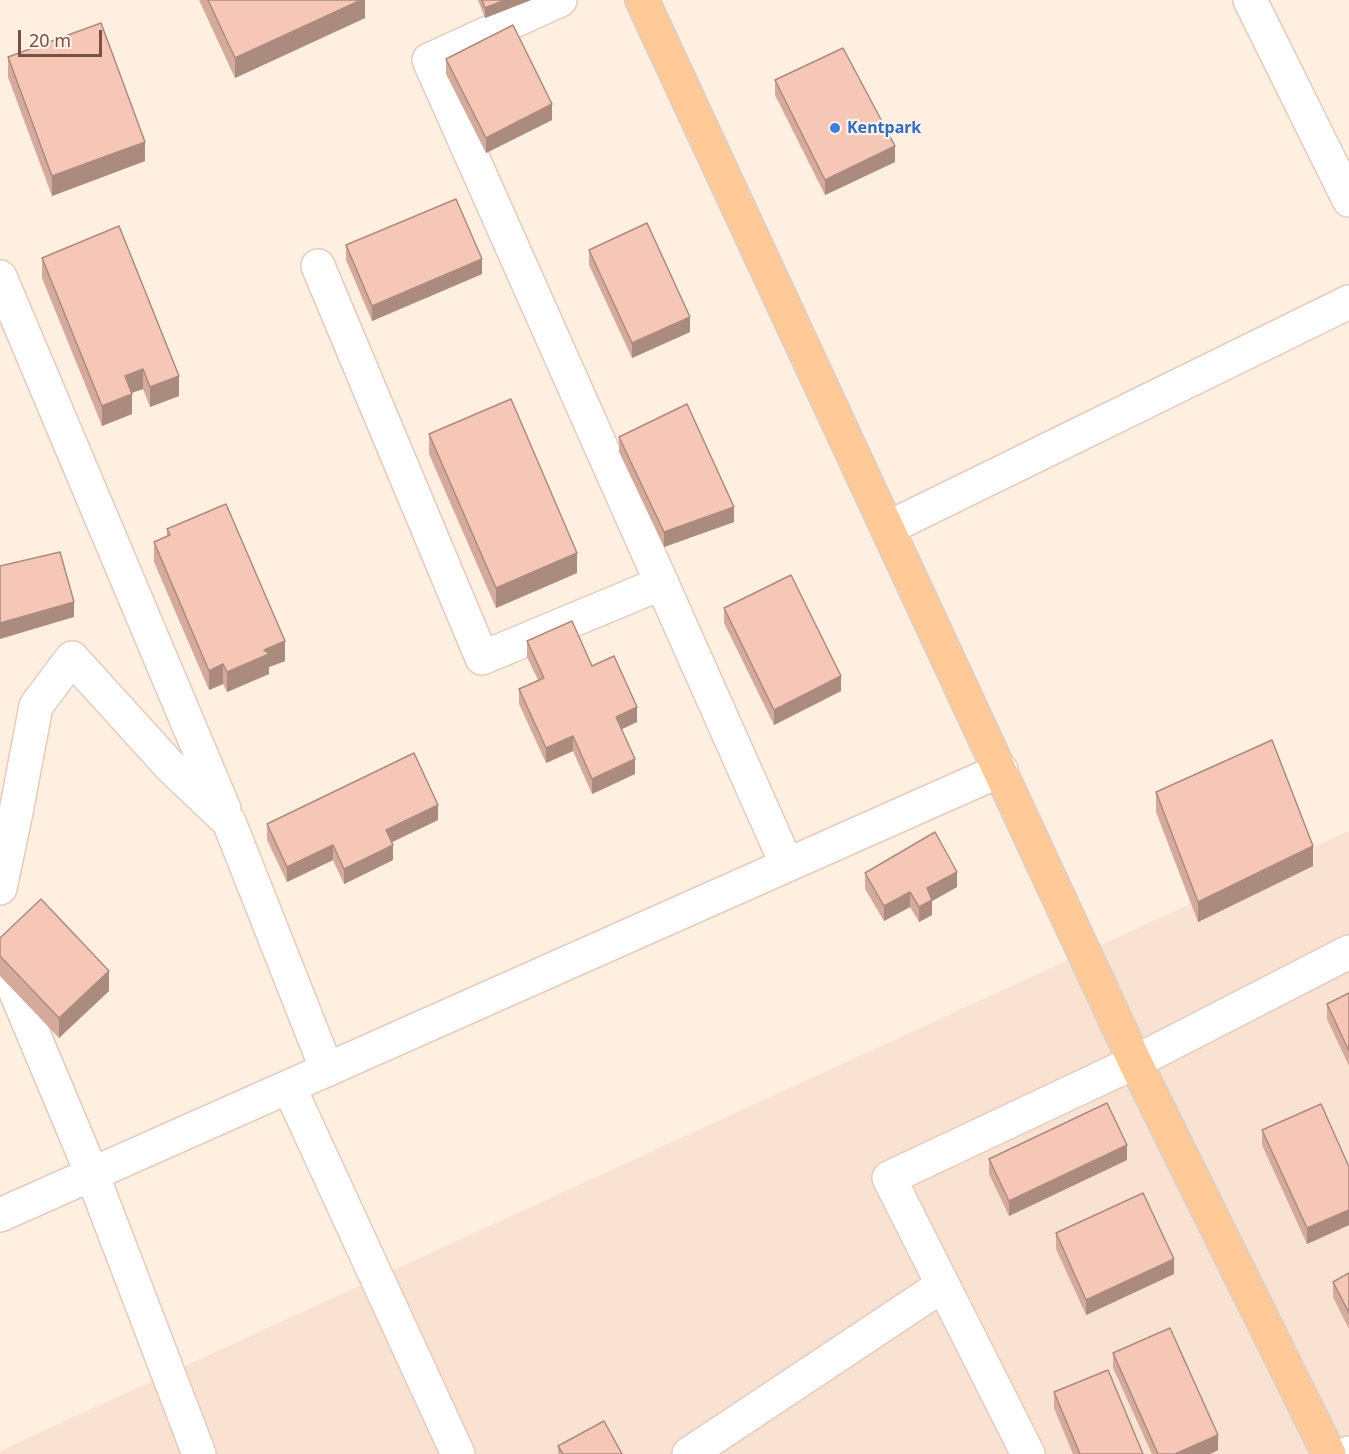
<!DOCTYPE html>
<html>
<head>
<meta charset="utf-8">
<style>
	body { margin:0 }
	#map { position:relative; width:1349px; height:1454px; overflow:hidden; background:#feefe1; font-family:"Noto Sans",sans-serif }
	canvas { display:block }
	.scale { position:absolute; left:18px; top:30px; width:84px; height:27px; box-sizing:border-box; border:3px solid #785045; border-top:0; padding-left:8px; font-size:18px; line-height:21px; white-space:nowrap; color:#785045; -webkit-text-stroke:4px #fff3e9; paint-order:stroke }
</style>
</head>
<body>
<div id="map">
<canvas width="1349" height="1454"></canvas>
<div class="scale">20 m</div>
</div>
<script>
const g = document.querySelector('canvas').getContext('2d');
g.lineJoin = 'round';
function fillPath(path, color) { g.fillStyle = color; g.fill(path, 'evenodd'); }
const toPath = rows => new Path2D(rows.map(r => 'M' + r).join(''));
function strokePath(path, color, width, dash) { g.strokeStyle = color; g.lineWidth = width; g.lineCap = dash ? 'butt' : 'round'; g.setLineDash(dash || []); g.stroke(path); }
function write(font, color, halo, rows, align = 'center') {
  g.font = font + ' "Noto Sans",sans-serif'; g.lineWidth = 4.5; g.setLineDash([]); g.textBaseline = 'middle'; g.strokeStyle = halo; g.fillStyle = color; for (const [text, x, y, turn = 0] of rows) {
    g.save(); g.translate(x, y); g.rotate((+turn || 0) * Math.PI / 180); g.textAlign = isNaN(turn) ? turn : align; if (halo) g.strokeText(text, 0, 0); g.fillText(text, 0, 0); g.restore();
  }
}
fillPath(toPath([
	[1349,831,1349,1454,0,1454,0,1451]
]), '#f9e2d1');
const minor = toPath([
	[560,0,429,60,787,865],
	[1250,0,1349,200],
	[318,266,482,658,662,583],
	[0,277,224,809],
	[888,528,1349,302],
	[0,888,16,812,36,706,72,658,170,766,229,822,327,1070],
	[0,954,92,1174,199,1454],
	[289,1087,458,1454],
	[0,1215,1001,770],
	[689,1454,943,1285],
	[1028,1454,889,1178,1135,1062,1349,952],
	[1347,1454,1349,1453]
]);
const major = toPath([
	[642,0,1135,1062,1329,1454]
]);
strokePath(minor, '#e5cbbe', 36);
strokePath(major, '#d9cecb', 36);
strokePath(minor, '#fff', 33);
strokePath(major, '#ffca97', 33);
fillPath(toPath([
	[199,0,365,0,365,18,235,78],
	[478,0,531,0,485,18],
	[8,57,145,161,52,196,8,77],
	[446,59,552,120,486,153,446,74],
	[775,80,895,162,825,195,775,95],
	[346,245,482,274,372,321,346,260],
	[589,250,690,332,632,358,589,265],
	[42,258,179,396,150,407,143,389,132,393,132,414,102,426,42,278],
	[429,434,577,573,496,608,429,454],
	[619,437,734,522,664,547,619,452],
	[167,529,285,661,269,667,269,674,227,692,223,684,209,690,154,562,154,542,167,536],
	[724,608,841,691,774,725,724,623],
	[527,641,592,666,637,722,621,729,635,774,592,794,573,751,546,763,519,704,519,689,538,680,527,657],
	[1156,792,1313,866,1198,922,1156,812],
	[438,820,392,842,393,860,344,884,333,860,287,882,267,840,267,824],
	[865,873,957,887,932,901,932,915,919,922,910,907,884,921,865,889],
	[0,938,109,991,59,1038,0,976],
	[1349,993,1349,1066,1327,1019,1327,1004],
	[1262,1130,1349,1167,1349,1225,1307,1244,1262,1145],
	[989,1159,1127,1160,1009,1216,989,1174],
	[1056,1233,1174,1274,1086,1315,1056,1249],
	[1349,1273,1349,1329,1333,1297,1333,1282],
	[1113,1353,1218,1450,1210,1454,1152,1454,1113,1368],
	[1054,1392,1143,1454,1073,1454,1054,1408],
	[558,1446,622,1454,558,1454]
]), '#d4aa9d');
fillPath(toPath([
	[361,0,365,0,365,18,235,78,235,58],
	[505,0,531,0,485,18,485,8],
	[552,104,552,120,486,153,486,138],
	[145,142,145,161,52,196,52,176],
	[895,146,895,162,825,195,825,180],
	[482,259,482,274,372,321,372,306],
	[690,317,690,332,632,358,632,343],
	[143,369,143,389,125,395,125,376],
	[179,376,179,396,150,407,150,387],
	[132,394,132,414,102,426,102,406],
	[734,507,734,522,664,547,664,532],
	[577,553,577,573,496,608,496,588],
	[74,602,74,617,0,639,0,623],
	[285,641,285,661,269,667,269,674,227,692,227,672,264,650],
	[223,664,223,684,209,690,209,671],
	[841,676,841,691,774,725,774,710],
	[637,707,637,722,616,732,616,717],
	[573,736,573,751,546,763,546,748],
	[635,759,635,774,592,794,592,779],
	[438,805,438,820,386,845,386,830],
	[333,845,333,860,287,882,287,867],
	[393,845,393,860,344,884,344,869],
	[1313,846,1313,866,1198,922,1198,902],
	[957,872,957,887,932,901,932,915,919,922,919,907,927,888],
	[910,892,910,907,884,921,884,906],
	[109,971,109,991,59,1038,59,1018],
	[1127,1145,1127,1160,1009,1216,1009,1201],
	[1349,1210,1349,1225,1307,1244,1307,1228],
	[1174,1259,1174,1274,1086,1315,1086,1300],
	[1218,1435,1218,1450,1210,1454,1175,1454]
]), '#ac8b7f');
const building = toPath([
	[208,0,361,0,235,58,208,0],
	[482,0,505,0,485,8,482,0],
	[101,23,145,142,52,176,8,57,101,23],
	[513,25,552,104,486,138,446,59,513,25],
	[843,48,895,146,825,180,775,80,843,48],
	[456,199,482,259,372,306,346,245,456,199],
	[647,223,690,317,632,343,589,250,647,223],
	[119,226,179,376,150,387,143,369,125,376,132,394,102,406,42,258,119,226],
	[511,399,577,553,496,588,429,434,511,399],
	[687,404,734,507,664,532,619,437,687,404],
	[226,504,285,641,264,650,269,654,227,672,223,664,209,671,154,542,170,535,167,529,226,504],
	[60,552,74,602,0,623,0,566,60,552],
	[791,575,841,676,774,710,724,608,791,575],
	[572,621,592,666,614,656,637,707,616,717,635,759,592,779,573,736,546,748,519,689,544,678,527,641,572,621],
	[1272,740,1313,846,1198,902,1156,792,1272,740],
	[414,753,438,805,386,830,393,845,344,869,333,845,287,867,267,824,414,753],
	[935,832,957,872,927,888,932,900,919,907,910,892,884,906,865,873,935,832],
	[41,899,109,971,59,1018,0,956,0,938,41,899],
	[1349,993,1349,1051,1327,1004,1349,993],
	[1107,1103,1127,1145,1009,1201,989,1159,1107,1103],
	[1321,1104,1349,1167,1349,1210,1307,1228,1262,1130,1321,1104],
	[1143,1193,1174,1259,1086,1300,1056,1233,1143,1193],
	[1349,1273,1349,1313,1333,1282,1349,1273],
	[1170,1328,1218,1435,1175,1454,1158,1454,1113,1353,1170,1328],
	[1108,1370,1143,1454,1080,1454,1054,1392,1108,1370],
	[604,1421,622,1454,563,1454,558,1446,604,1421]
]);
fillPath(building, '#f6c6b6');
strokePath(building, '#ac8b7f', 1.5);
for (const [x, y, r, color] of [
	[835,128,6,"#3f7fe0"]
]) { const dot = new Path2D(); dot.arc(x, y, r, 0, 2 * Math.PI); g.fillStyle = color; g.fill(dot); strokePath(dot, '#fff3e9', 2); }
write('bold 16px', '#366cbe', '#fff3e9', [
	["Kentpark",847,128]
], 'left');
</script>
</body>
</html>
